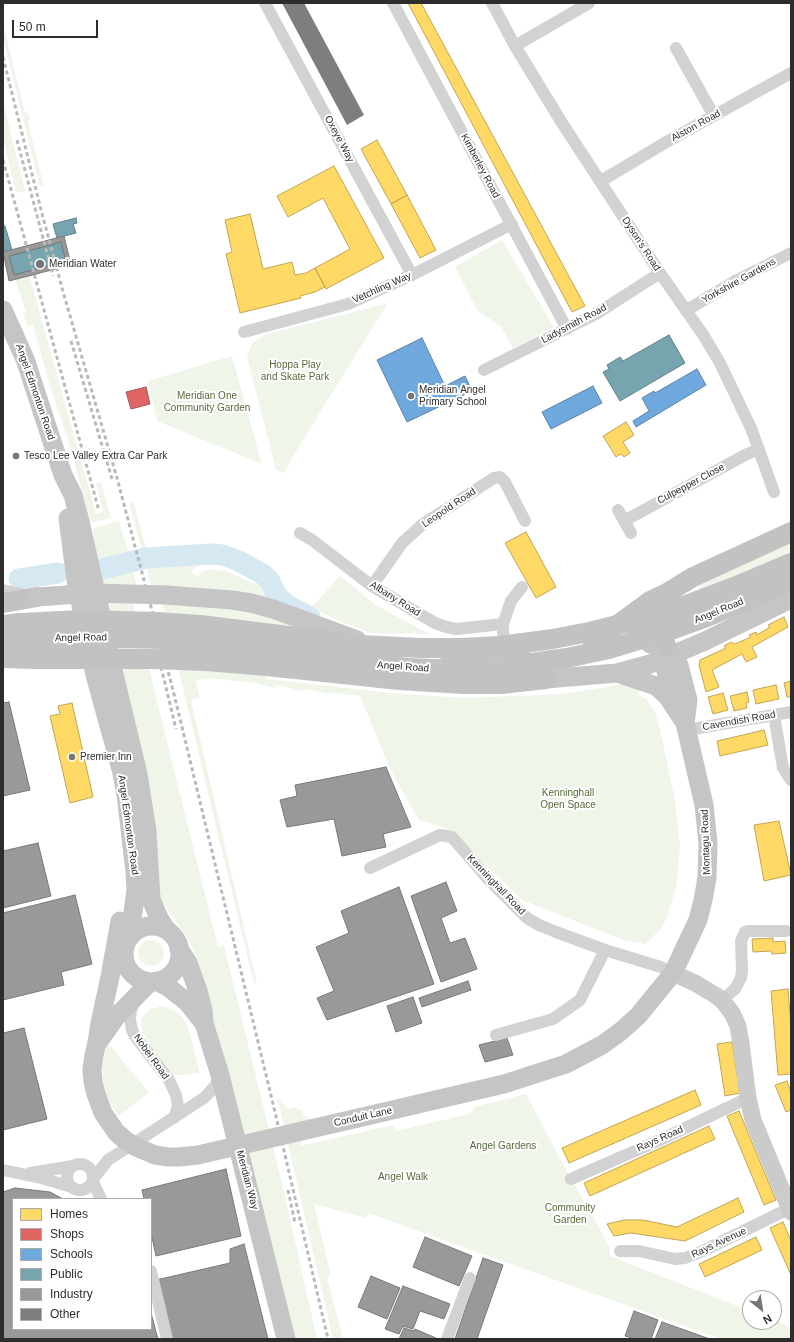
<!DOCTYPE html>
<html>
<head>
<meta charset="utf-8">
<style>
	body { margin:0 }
	#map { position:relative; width:794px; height:1342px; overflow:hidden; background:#fff; font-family:Arial,sans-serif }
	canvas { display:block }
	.frame { position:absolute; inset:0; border:4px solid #2d2d2d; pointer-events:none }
	.legend { position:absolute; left:12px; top:1198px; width:140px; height:132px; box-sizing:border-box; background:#fff; border:1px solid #ababab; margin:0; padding:5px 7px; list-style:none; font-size:12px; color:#2d2d2d }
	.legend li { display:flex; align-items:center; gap:8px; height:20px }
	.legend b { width:20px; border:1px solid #ababab }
	.north { position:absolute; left:742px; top:1290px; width:40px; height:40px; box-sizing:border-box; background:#fff; border:1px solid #ababab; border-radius:50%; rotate:150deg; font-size:11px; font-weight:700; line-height:16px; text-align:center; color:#2d2d2d }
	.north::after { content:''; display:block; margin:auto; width:14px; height:18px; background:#767676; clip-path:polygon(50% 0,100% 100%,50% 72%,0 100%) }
	.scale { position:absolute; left:12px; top:20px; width:86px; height:18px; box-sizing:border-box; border:2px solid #2d2d2d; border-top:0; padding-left:5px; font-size:12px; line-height:14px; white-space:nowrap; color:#2d2d2d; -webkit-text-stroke:3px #fff; paint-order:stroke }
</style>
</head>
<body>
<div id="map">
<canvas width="794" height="1342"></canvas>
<div class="frame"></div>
<ul class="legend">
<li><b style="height:11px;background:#ffd966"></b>Homes</li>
<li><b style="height:11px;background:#e06666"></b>Shops</li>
<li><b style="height:11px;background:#6fa8dc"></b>Schools</li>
<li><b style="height:11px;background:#76a5af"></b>Public</li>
<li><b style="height:11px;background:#999"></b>Industry</li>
<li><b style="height:11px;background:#7e7e7e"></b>Other</li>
</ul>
<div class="north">N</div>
<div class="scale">50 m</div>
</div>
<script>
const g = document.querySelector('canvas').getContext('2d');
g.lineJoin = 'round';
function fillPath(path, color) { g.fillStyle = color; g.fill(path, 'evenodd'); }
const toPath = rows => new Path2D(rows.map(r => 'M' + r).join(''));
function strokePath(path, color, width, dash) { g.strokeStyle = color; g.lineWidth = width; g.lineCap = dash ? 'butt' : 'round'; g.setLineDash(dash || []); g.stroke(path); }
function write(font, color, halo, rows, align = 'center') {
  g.font = font + ' Arial,sans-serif'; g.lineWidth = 4; g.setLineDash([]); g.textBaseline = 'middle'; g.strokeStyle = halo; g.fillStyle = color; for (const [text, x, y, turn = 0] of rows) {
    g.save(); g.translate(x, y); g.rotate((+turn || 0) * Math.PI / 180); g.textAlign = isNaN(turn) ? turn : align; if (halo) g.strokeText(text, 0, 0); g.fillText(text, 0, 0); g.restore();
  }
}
fillPath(toPath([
	[3,23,25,113,28,113,30,121,28,122,44,186,40,187,3,38],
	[3,101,25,191,16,193,3,139],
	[502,240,554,327,513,348,501,327,477,310,455,267],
	[28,271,96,514,103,512,96,484,101,482,111,518,91,523,68,440,49,383,33,325,28,327,23,313,26,312,14,275],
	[388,303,295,453,284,473,276,470,247,357,252,344,263,335],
	[232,356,262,464,157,421,148,381],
	[133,501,147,551,142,551,129,503],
	[119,521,129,555,97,563,93,528],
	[791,539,791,554,700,591,697,582],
	[207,561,200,563,191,572,197,576,203,571,211,569,226,571,252,583,262,584,278,609,295,624,268,659,267,679,391,693,463,698,563,694,624,684,641,688,638,695,647,700,655,712,659,725,675,800,680,847,676,888,666,919,662,928,645,944,623,940,522,900,466,846,445,828,419,820,391,771,360,696,334,693,330,694,306,689,302,691,278,685,274,688,254,683,211,678,196,680,200,698,191,700,257,983,254,984,160,593,153,594,146,566],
	[132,569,140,597,132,599,218,947,224,945,285,1196,317,1339,293,1339,194,952,187,937,171,915,160,897,98,578],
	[340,576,376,605,429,634,370,633,334,619,312,607],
	'138 953a13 13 0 1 1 26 0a13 13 0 1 1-26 0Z',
	[163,1006,176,1011,186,1022,191,1037,200,1073,172,1076,156,1056,142,1031,141,1018,150,1009],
	[106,1046,112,1047,149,1093,118,1116,111,1105,105,1091,103,1079,102,1067],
	[526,1094,565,1168,599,1227,609,1248,610,1256,750,1311,750,1322,774,1322,774,1320,791,1327,791,1339,721,1339,368,1213,366,1218,314,1204,331,1276,327,1277,343,1339,333,1339,277,1096,288,1109,297,1107,298,1110,302,1110,304,1116,310,1117,300,1146,394,1125,396,1131,417,1126,469,1114,473,1111,474,1107]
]), '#f0f5ea');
const homes = toPath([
	[408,3,421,3,585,306,572,312,408,3],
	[377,140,407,195,391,204,361,149,377,140],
	[334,166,384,258,326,289,315,268,350,249,323,198,288,217,277,196,334,166],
	[407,195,436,250,420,258,391,204,407,195],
	[250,214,263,269,292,262,295,275,306,273,315,268,325,287,315,292,300,296,301,298,240,313,226,254,232,252,225,220,250,214],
	[626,422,634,435,623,442,630,453,624,457,621,454,616,457,603,436,626,422],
	[526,532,556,587,536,598,505,543,526,532],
	[784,617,788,627,752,647,757,657,746,662,742,654,712,670,719,687,706,692,699,665,700,660,726,648,724,646,731,642,735,644,751,637,749,635,756,632,757,635,770,627,768,625,784,617],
	[791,681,791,697,787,697,784,683,791,681],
	[776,685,779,699,756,704,753,690,776,685],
	[747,692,749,702,746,703,747,708,734,711,730,696,747,692],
	[723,693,728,710,713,714,708,697,723,693],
	[72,703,93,797,70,803,50,716,60,714,58,706,72,703],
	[764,730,768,745,720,756,717,741,764,730],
	[779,821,791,875,764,881,754,825,779,821],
	[773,938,773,942,785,941,786,953,772,954,771,951,753,952,752,939,773,938],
	[788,989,791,1027,791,1074,778,1075,771,991,788,989],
	[732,1042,740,1093,725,1096,717,1044,732,1042],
	[787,1081,791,1092,791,1110,786,1112,775,1085,787,1081],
	[695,1090,701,1105,569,1163,562,1148,695,1090],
	[739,1111,776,1200,764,1205,727,1116,739,1111],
	[709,1126,715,1139,590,1196,584,1183,709,1126],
	[738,1198,744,1212,685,1241,631,1233,614,1236,607,1224,624,1220,643,1220,677,1227,738,1198],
	[783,1222,791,1241,791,1275,770,1228,783,1222],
	[756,1237,762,1250,705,1277,699,1264,756,1237]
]);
fillPath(homes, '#ffd966');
strokePath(homes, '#c0a555', 1);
const shops = toPath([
	[146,387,150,404,131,409,126,392,146,387]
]);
fillPath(shops, '#e06666');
strokePath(shops, '#a55', 1);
const schools = toPath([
	[422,338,445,386,465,376,472,391,407,422,377,360,422,338],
	[697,369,706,385,636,427,633,421,649,411,642,398,654,391,655,393,697,369],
	[593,386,602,403,551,429,542,412,593,386]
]);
fillPath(schools, '#6fa8dc');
strokePath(schools, '#5b83a8', 1);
const public = toPath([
	[76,218,77,223,73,224,76,233,57,238,53,224,76,218],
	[3,226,5,226,12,250,3,252,3,226],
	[61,242,66,261,14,275,9,256,61,242],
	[669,335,685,363,620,401,603,372,609,369,607,365,620,357,623,361,669,335]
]);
fillPath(public, '#76a5af');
strokePath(public, '#608188', 1);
const industry = toPath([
	[64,236,71,265,9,281,3,252,64,236],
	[61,242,66,261,14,275,9,256,61,242],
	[9,702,30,790,3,796,3,703,9,702],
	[386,767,411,827,383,834,386,847,342,856,334,819,287,827,280,800,297,796,295,785,386,767],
	[38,843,51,896,3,908,3,851,38,843],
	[446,882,457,911,441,918,450,943,465,938,477,969,441,982,411,896,446,882],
	[399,887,434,984,327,1020,317,998,334,991,316,947,349,933,341,911,399,887],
	[75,895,92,964,61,972,64,985,3,1000,3,913,75,895],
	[468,981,471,990,422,1007,419,998,468,981],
	[413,997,422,1023,396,1032,387,1006,413,997],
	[24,1028,47,1119,3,1130,3,1033,24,1028],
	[507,1038,513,1055,485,1062,479,1045,507,1038],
	[226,1169,241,1236,156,1256,151,1233,151,1199,144,1199,142,1190,226,1169],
	[15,1188,50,1192,63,1199,13,1199,13,1329,151,1329,151,1313,158,1339,3,1339,3,1192,15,1188],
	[425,1237,472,1256,459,1286,413,1267,425,1237],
	[244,1244,268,1339,171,1339,156,1280,230,1263,230,1249,244,1244],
	[483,1258,503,1265,477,1339,455,1339,483,1258],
	[371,1276,400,1288,387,1319,358,1307,371,1276],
	[403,1286,450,1304,444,1319,420,1311,413,1329,403,1326,399,1334,385,1329,403,1286],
	[634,1311,658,1320,651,1339,635,1339,625,1336,634,1311],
	[662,1322,710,1339,655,1339,662,1322],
	[404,1328,414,1331,415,1329,436,1338,436,1339,399,1339,404,1328]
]);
fillPath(industry, '#999');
strokePath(industry, '#797979', 1);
strokePath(toPath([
	[98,570,146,558,210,554,223,555,239,561,264,575,270,581,277,596,287,605,310,617],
	[19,579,58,573]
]), '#d6e9f2', 21);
fillPath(toPath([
	[282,3,304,3,364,115,347,125]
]), '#7e7e7e');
strokePath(toPath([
	[265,3,412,275],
	[393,3,567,329],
	[492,3,515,46,562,123,660,273,704,336,720,363,751,428,774,492],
	[515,46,589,3],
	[676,48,714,116],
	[601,181,668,141,791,73],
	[687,310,737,280,791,253],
	[244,332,348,304,412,275,512,224],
	[484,370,596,314,660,273],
	[618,510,631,533],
	[624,521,745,455,759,449],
	[300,533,312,540,372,586,435,623,446,627,456,629,503,624],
	[372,586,402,543,423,524,494,478,500,477,505,482,525,521],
	[3,590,25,595],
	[507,650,503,633,503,624,511,601,522,587],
	[774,715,783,768,791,780],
	[687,730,791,712],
	[370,868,440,835,452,837,489,880,527,918,539,925,556,932,605,950,661,967,673,973],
	[722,1000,735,989,741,978,742,970,741,941,745,932,748,931,786,931],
	[135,1001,131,1010,130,1019,132,1030,135,1036,169,1080,176,1095,178,1106,174,1118],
	[496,1035,553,1019,580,1000,605,950],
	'67 1177a13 13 0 1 1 26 0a13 13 0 1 1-26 0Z',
	[3,1170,41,1178,72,1187],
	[30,1173,73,1166],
	[94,1178,108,1160,204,1098,215,1086,220,1075],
	[571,1179,660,1140,748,1098],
	[93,1182,101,1199],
	[620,1251,639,1251,675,1259,685,1258,703,1251,790,1208],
	[151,1271,167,1339],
	[447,1339,470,1278]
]), '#d2d2d2', 12);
strokePath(toPath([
	[673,973,695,983,715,995,722,1000,732,1013,738,1026,741,1043,748,1098,753,1120,791,1212]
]), '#cbcbcb', 17);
strokePath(toPath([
	[3,310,25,359,63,475,73,495,80,521,114,674,138,774,147,831,151,899,159,918,166,929],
	[68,518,76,580,95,675,122,773,126,795,135,872,136,890,132,920,127,941],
	[166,595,232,600,251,603,273,609,357,640],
	[650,644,666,646,670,655,679,665,688,700,685,723],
	[670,655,666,671,673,704],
	[450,657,521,656],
	[546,679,617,673,650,664,703,642,791,599],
	'124 954a28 28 0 1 1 56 0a28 28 0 1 1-56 0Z',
	[179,949,188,963,198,991,203,1010,204,1023,220,1075,286,1339],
	[156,981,168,987,187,1002,203,1022],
	[99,1041,116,1017,150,982],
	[97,1043,100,1023,110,977,120,921],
	[358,1118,504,1084,566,1064,602,1045,620,1032,638,1016,673,973,698,920,703,900,707,878,708,843,704,805,685,723,667,696,656,686,617,673]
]), '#c5c5c5', 19);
strokePath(toPath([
	[739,585,791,563],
	[746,601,791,581],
	[3,603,37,597],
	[661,616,661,625,666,646],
	[3,625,20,623],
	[3,643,24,640],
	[593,643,650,601,667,593,693,577,791,532],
	[3,658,35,659],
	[267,666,399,680,464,684,501,684,546,679]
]), '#c2c2c2', 20);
strokePath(toPath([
	[3,57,41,210,64,295,117,478,174,694,274,1108,328,1339],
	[17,140,53,276],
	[3,160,99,511],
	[71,341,112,479],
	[161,667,176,729],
	[288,1190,295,1223]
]), '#b9b9b9', 3, [4, 3]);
strokePath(toPath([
	[37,597,94,593,166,595],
	[97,1043,94,1055,92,1069,93,1082,96,1094,103,1113,116,1132,124,1139,134,1146,155,1155,168,1157,179,1157,198,1155,358,1118]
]), '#c5c5c5', 19);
strokePath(toPath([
	[20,623,82,620,157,622,200,625,360,645,421,648,462,648,500,646,553,639,589,632,642,619,678,608,739,585],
	[24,640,126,638,160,639,200,642,360,663,407,668,435,669,502,667,567,658,609,649,665,632,704,618,746,601],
	[35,659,154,659,206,661,267,666]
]), '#c2c2c2', 20);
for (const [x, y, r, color] of [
	[40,264,5,"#767676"],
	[411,396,4,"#767676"],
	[16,456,4,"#767676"],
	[72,757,4,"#767676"]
]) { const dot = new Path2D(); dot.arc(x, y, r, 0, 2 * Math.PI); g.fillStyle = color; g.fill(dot); strokePath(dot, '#fff', 1.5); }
write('10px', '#2d2d2d', '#fff', [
	["Alston Road",696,126,-29],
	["Oxeye Way",339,139,62],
	["Kimberley Road",480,166,62],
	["Dyson's Road",641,244,57],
	["Yorkshire Gardens",739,281,-29],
	["Vetchling Way",382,288,-24],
	["Ladysmith Road",574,324,-28],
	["Angel Edmonton Road",35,392,71],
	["Culpepper Close",691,484,-28],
	["Leopold Road",449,508,-34],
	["Albany Road",395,599,32],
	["Angel Road",719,611,-22],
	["Angel Road",81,638,-1],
	["Angel Road",403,667,4],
	["Cavendish Road",739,721,-10],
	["Angel Edmonton Road",128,825,82],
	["Montagu Road",706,842,-92],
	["Kenninghall Road",496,885,46],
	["Nobel Road",151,1057,54],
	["Conduit Lane",363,1117,-13],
	["Rays Road",660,1139,-24],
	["Meridian Way",247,1180,75],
	["Rays Avenue",719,1243,-25]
]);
write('10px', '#2d2d2d', '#fff', [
	["Meridian Water",49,264],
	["Meridian Angel",419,390],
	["Primary School",419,402],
	["Tesco Lee Valley Extra Car Park",24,456],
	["Premier Inn",80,757]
], 'left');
write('10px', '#536b38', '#fff', [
	["Hoppa Play",295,365],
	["and Skate Park",295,377],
	["Meridian One",207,396],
	["Community Garden",207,408],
	["Kenninghall",568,793],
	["Open Space",568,805],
	["Angel Gardens",503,1146],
	["Angel Walk",403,1177],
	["Community",570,1208],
	["Garden",570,1220]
]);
</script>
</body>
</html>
